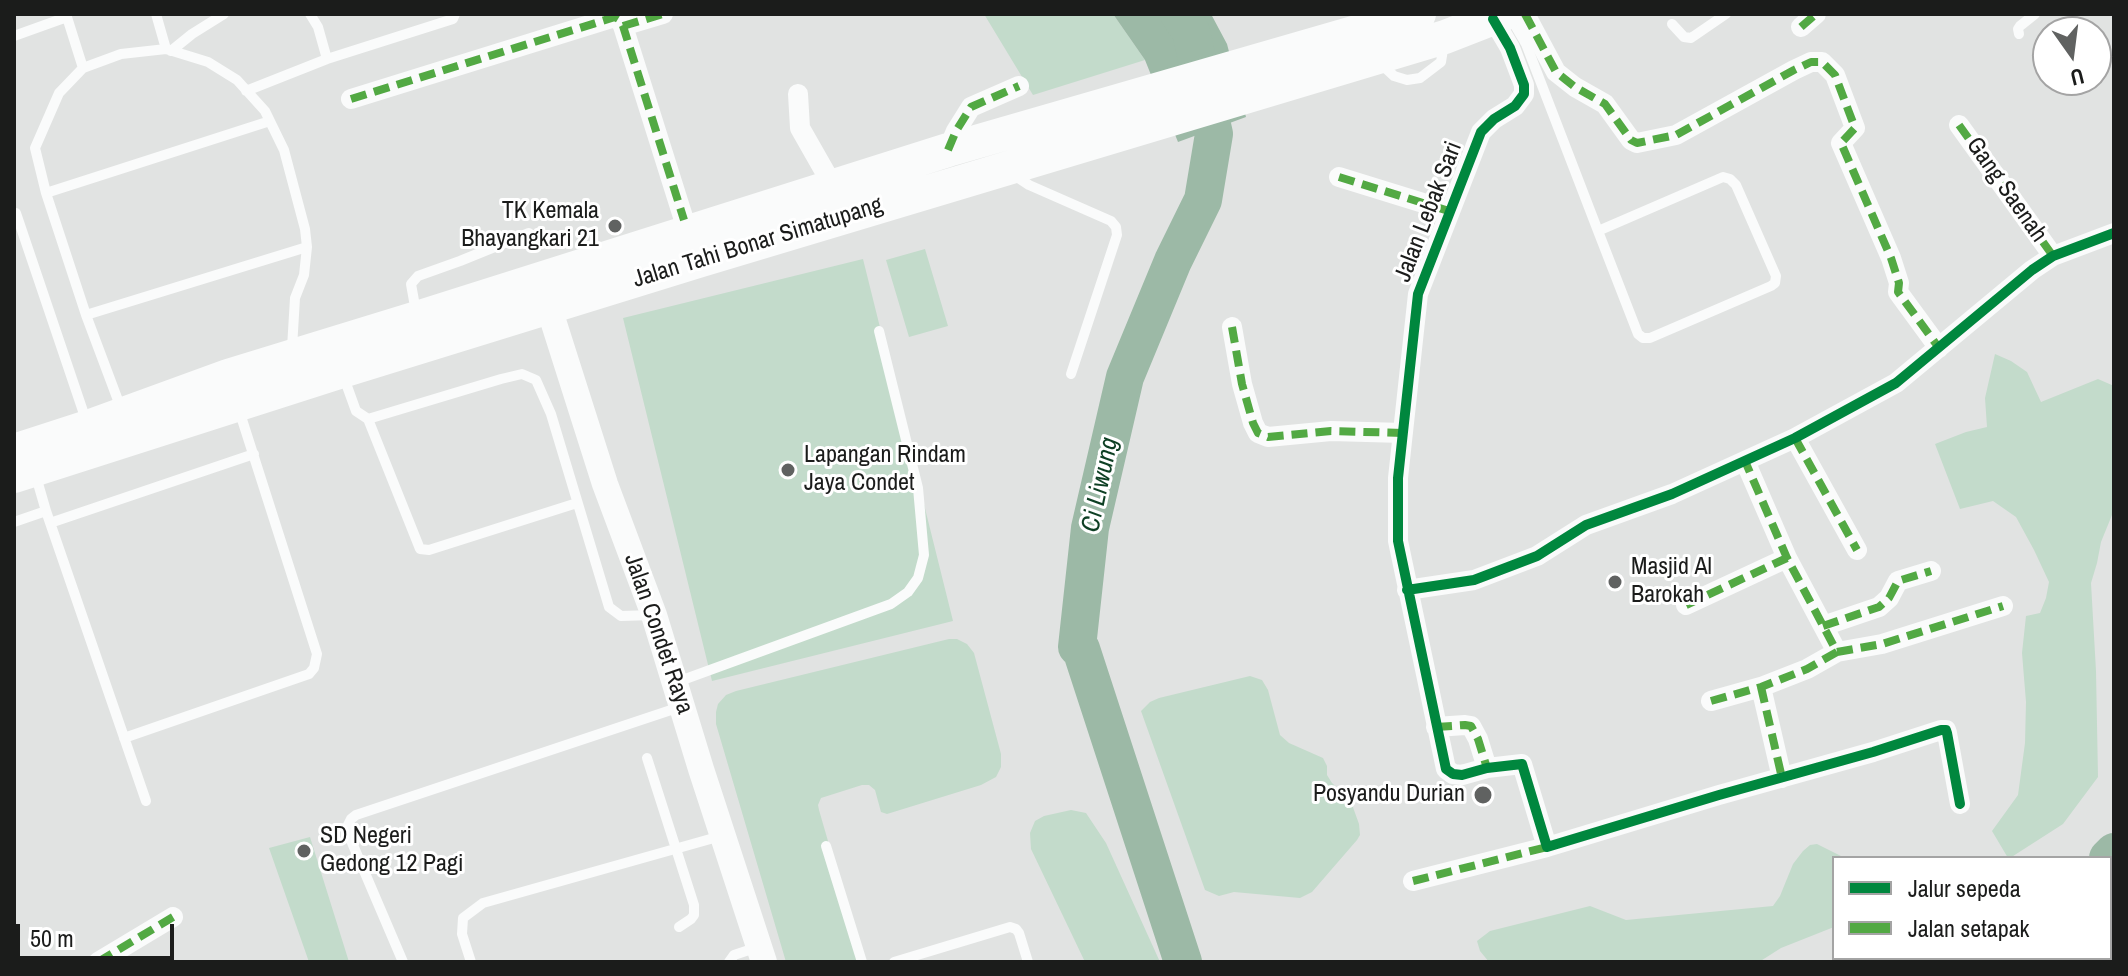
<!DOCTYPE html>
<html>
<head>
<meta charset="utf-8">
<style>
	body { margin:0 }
	#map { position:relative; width:2128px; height:976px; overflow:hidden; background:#e1e3e2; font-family:"Archivo Narrow",sans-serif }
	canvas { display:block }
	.frame { position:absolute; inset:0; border:16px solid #1b1c1b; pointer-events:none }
	.legend { position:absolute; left:1832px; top:856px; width:280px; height:104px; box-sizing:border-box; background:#fff; border:2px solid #a4a4a4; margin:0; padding:10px 14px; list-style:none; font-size:24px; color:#1b1c1b }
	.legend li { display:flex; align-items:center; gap:16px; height:40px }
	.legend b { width:40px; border:2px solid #a4a4a4 }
	.north { position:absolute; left:2032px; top:16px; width:80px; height:80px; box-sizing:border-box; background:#fff; border:2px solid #a4a4a4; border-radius:50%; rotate:166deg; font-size:22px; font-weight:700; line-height:32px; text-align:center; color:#1b1c1b }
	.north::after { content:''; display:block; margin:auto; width:28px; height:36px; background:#606261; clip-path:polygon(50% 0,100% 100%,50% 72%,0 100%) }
	.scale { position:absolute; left:16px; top:924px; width:158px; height:36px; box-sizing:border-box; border:4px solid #1b1c1b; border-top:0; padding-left:10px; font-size:24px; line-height:28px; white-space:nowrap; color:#1b1c1b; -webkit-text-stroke:6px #fff; paint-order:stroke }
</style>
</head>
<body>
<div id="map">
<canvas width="2128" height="976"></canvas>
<div class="frame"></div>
<ul class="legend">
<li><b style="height:10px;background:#00873e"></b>Jalur sepeda</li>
<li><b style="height:10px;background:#52a943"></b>Jalan setapak</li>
</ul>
<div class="north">U</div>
<div class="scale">50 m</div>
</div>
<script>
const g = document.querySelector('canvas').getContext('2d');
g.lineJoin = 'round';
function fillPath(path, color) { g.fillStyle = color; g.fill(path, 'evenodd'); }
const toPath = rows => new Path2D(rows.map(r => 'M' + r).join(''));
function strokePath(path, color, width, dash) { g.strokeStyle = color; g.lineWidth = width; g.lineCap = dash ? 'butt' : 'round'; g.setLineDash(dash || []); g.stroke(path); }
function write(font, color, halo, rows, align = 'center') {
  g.font = font + ' "Archivo Narrow",sans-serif'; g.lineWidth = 6; g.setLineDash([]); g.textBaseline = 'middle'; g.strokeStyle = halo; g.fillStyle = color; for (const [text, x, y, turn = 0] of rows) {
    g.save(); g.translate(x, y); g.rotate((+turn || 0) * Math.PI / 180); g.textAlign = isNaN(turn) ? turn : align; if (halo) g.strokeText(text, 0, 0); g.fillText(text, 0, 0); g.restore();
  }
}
fillPath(toPath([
	[984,14,1113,14,1145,60,1033,95],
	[925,249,948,326,909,337,886,260],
	[863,259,953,621,712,681,623,318],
	[1995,354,2011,361,2027,372,2041,402,2098,379,2114,386,2114,510,2101,542,2097,563,2091,583,2096,671,2098,777,2063,824,2010,858,2008,858,1992,831,2018,795,2025,743,2026,702,2022,653,2026,616,2040,613,2046,598,2049,582,2034,550,2016,517,1993,501,1960,509,1935,444,1966,432,1987,427,1985,398],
	[949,639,957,639,967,644,974,653,1001,754,1001,767,996,777,981,785,887,814,881,812,875,790,869,785,862,785,821,798,818,805,819,810,863,962,786,962,716,724,716,712,718,704,726,695,736,691],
	[1250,676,1262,680,1268,690,1280,735,1289,743,1323,758,1327,766,1327,775,1332,783,1350,799,1359,824,1360,835,1357,840,1312,892,1300,898,1234,892,1219,896,1205,890,1141,711,1150,702,1159,698],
	[1071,810,1086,813,1106,843,1160,962,1085,962,1031,849,1030,833,1035,821,1044,816],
	[310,837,349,962,309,962,269,848],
	[1817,844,1845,858,1834,858,1834,927,1781,948,1759,962,1489,962,1480,951,1477,941,1490,931,1590,906,1626,920,1773,906,1780,896,1793,864,1803,851,1810,845]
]), '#c3dbcb');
fillPath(toPath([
	[1113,14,1211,14,1227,44,1246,117,1178,142,1145,60]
]), '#9cb9a6');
strokePath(toPath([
	[1179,14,1191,32,1214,134,1203,200,1173,261,1125,377,1090,528,1077,647,1081,649,1183,962],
	[2108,858,2114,852],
	[1870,962,1882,958]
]), '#9cb9a6', 38);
strokePath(toPath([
	[66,14,83,68],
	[156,14,166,49],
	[310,14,318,27,327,59],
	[1509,15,1526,44,1598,231,1638,334,1643,338,1650,338,1771,286,1775,283,1776,276,1736,185,1730,179,1723,177,1598,231],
	[1672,24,1684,37,1691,38,1726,14],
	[2019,34,2018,29,2020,26,2035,14],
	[14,36,67,17],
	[171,51,192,34,224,14],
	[1379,62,1394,76,1407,80,1420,78,1441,62,1444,43],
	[246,91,327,59,453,19,455,14],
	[1014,175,1029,185,1111,221,1116,227,1117,235,1071,374],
	[46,193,270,121],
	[16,213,87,423],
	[416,312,411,284,418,276,460,261,529,233],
	[86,315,307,247],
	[343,375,356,411,368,419,420,549,429,550,577,503],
	[122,411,86,315,46,193,35,148,59,93,83,68,121,54,166,49,208,62,237,80,265,111,284,150,305,229,307,247,304,275,295,298,292,348],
	[368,419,501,379,522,374,536,380,551,414,609,607,621,616,654,615],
	[35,473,46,511,146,801],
	[14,522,46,511],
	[50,523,254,454],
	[677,682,891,604,908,592,918,578,924,555,918,488,879,331],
	[124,738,309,674,314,668,317,654,239,410],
	[647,758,694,905,694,915,691,919,679,927],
	[826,846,862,962],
	[403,962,347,831,348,825,351,819,356,815,683,706],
	[471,962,462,934,463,918,483,903,721,836],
	[729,962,734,955,758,947],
	[894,962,1010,927,1016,929,1019,933,1028,962]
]), '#fafbfb', 10);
strokePath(toPath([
	[1525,14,1556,72,1575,87,1605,104,1631,140,1637,143,1676,135,1794,70,1811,62,1822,62,1835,75,1855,128,1841,143,1891,258,1899,283,1898,292,1939,348],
	[1493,19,1510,48,1524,85,1524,94,1515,106,1494,119,1481,132,1418,294,1398,478,1398,541,1446,769,1453,774,1462,775,1487,768,1522,764,1547,847,1719,795,1873,752,1941,730,1946,730,1947,733,1960,804],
	[623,26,663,14],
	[1801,27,1816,14],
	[798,94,800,128,833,186],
	[351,99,615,17,620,20,623,26,684,220],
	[1959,125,2053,256],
	[948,150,956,131,971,107,1019,86],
	[1339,177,1449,211],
	[1232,327,1242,384,1253,423,1258,433,1268,437,1331,431,1403,433],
	[1795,438,1857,550],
	[1407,590,1474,580,1537,556,1586,525,1672,494,1795,438,1896,383,2032,270,2053,256,2114,233],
	[1686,605,1787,558],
	[1823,626,1879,607,1889,598,1898,581,1931,571],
	[1837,652,1882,644,2003,606],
	[1761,687,1782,778],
	[1711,701,1761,687,1807,669,1837,652,1787,558,1745,461],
	[1436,727,1465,725,1471,726,1478,739,1487,768],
	[1413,881,1547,847],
	[98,962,173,917]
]), '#fafbfb', 20);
strokePath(toPath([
	[543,289,605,484,654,615,701,769,764,962]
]), '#fafbfb', 26);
strokePath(toPath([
	[14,451,88,427,228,376,417,318,948,150,1419,14],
	[14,476,342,371,698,261,1445,37,1504,14]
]), '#fafbfb', 34);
strokePath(toPath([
	[1525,14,1556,72,1575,87,1605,104,1631,140,1637,143,1676,135,1794,70,1811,62,1822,62,1835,75,1855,128,1841,143,1891,258,1899,283,1898,292,1939,348],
	[623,26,663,14],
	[1801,27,1816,14],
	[351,99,615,17,620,20,623,26,684,220],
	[1959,125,2053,256],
	[948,150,956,131,971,107,1019,86],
	[1339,177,1449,211],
	[1232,327,1242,384,1253,423,1258,433,1268,437,1331,431,1403,433],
	[1795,438,1857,550],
	[1686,605,1787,558],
	[1823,626,1879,607,1889,598,1898,581,1931,571],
	[1837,652,1882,644,2003,606],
	[1761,687,1782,778],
	[1711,701,1761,687,1807,669,1837,652,1787,558,1745,461],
	[1436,727,1465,725,1471,726,1478,739,1487,768],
	[1413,881,1547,847],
	[98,962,173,917]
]), '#52a943', 8, [16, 8]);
strokePath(toPath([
	[1493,19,1510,48,1524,85,1524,94,1515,106,1494,119,1481,132,1418,294,1398,478,1398,541,1446,769,1453,774,1462,775,1487,768,1522,764,1547,847,1719,795,1873,752,1941,730,1946,730,1947,733,1960,804],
	[1407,590,1474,580,1537,556,1586,525,1672,494,1795,438,1896,383,2032,270,2053,256,2114,233]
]), '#00873e', 10);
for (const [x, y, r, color] of [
	[615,226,8,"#606261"],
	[788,470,8,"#606261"],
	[1615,582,8,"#606261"],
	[1483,795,10,"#606261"],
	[304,851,8,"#606261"]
]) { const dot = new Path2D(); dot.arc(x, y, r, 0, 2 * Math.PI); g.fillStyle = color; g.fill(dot); strokePath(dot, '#fff', 3); }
write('24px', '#1b1c1b', '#fff', [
	["Gang Saenah",2006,190,55],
	["Jalan Lebak Sari",1429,212,-69],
	["Jalan Tahi Bonar Simatupang",758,243,-17],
	["Jalan Condet Raya",658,634,71]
]);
write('24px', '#1b1c1b', '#fff', [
	["TK Kemala",599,212,"right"],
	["Bhayangkari 21",599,240,"right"],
	["Lapangan Rindam",804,456],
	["Jaya Condet",804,484],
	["Masjid Al",1631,568],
	["Barokah",1631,596],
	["Posyandu Durian",1465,795,"right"],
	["SD Negeri",320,837],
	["Gedong 12 Pagi",320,865]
], 'left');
write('italic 26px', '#0d3f23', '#fff', [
	["Ci Liwung",1101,485,-78]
]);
</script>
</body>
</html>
